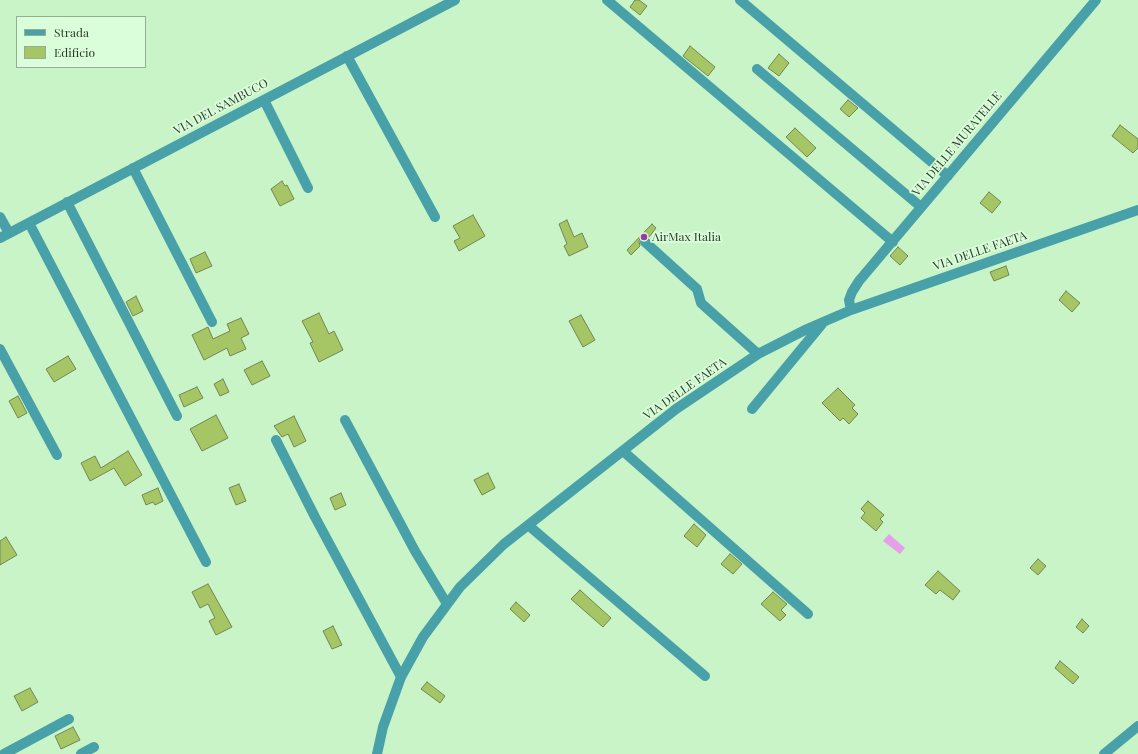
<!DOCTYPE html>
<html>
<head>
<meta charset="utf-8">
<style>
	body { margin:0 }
	#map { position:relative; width:1138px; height:754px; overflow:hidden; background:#c8f4c7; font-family:"Playfair Display",serif }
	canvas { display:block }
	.legend { position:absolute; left:16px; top:16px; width:130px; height:52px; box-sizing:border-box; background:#dbfeda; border:1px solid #94b094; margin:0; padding:5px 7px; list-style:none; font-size:12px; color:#2a3b2a }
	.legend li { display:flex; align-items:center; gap:8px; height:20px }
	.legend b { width:20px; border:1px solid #94b094 }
</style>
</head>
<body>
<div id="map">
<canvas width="1138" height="754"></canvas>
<ul class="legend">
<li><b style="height:5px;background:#48a0a9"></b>Strada</li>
<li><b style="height:11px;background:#a6c666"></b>Edificio</li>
</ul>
</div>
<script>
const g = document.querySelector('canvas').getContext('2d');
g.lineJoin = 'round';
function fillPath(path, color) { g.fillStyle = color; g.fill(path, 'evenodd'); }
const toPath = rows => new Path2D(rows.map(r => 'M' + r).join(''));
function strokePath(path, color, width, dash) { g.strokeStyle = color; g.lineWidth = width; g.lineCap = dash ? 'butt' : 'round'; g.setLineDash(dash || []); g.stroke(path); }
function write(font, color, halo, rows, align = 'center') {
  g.font = font + ' "Playfair Display",serif'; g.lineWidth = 3.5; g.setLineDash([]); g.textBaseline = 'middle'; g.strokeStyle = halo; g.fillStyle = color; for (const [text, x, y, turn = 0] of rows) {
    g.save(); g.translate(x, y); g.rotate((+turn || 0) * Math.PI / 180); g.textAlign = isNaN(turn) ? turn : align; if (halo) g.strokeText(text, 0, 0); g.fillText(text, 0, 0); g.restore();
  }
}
fillPath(toPath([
	[889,534,905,548,900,554,883,541]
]), '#e69feb');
const building = toPath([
	[635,0,639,0,647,6,640,15,630,7,635,0],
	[690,46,715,67,708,76,683,56,690,46],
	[779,54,789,63,779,76,768,68,779,54],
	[848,100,858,108,849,117,840,109,848,100],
	[1120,125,1138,139,1138,148,1133,153,1112,136,1120,125],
	[795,128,816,148,807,157,786,137,795,128],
	[282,181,285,186,287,185,294,199,280,206,271,189,282,181],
	[989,192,1001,202,992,213,980,203,989,192],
	[473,215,485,236,459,251,454,241,460,238,453,226,473,215],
	[567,220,574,237,582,233,588,247,569,256,564,246,567,244,559,224,567,220],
	[652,224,656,228,649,237,643,236,640,238,639,241,640,246,631,255,627,250,652,224],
	[898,247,908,256,900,265,890,256,898,247],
	[205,252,212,266,196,273,190,259,205,252],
	[1006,266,1009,275,994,281,990,272,1006,266],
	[1066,291,1080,303,1072,312,1059,300,1066,291],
	[136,296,143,311,133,316,126,302,136,296],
	[319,313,329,334,334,331,343,350,319,362,310,343,313,342,302,321,319,313],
	[581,315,595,340,583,347,569,321,581,315],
	[241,318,249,334,241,338,246,349,230,356,227,348,204,360,192,335,208,327,213,339,230,331,227,324,241,318],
	[68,356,76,369,54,382,46,369,68,356],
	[262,361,270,376,252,385,244,370,262,361],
	[223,379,229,392,220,396,214,384,223,379],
	[197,387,203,398,184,407,179,395,197,387],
	[838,388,855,405,852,408,858,414,849,424,843,418,840,421,822,403,838,388],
	[18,396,27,413,18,418,9,401,18,396],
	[216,415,228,438,202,451,190,429,216,415],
	[294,416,306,441,294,447,288,434,282,437,274,426,294,416],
	[128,451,142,475,125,486,114,468,90,481,81,463,95,456,101,468,128,451],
	[488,473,495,488,482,495,474,480,488,473],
	[239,484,246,501,236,505,229,488,239,484],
	[158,488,163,501,155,505,153,502,146,505,142,495,158,488],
	[341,493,346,505,335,510,330,498,341,493],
	[868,501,884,515,880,519,883,522,876,531,861,518,865,513,861,509,868,501],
	[694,524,706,535,697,547,684,536,694,524],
	[6,537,17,555,0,565,0,541,6,537],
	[730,554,742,564,733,574,721,564,730,554],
	[1038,559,1046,566,1038,575,1030,568,1038,559],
	[938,571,960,591,953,600,940,590,936,594,925,585,938,571],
	[208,584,232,627,216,635,209,621,215,618,208,604,200,608,192,592,208,584],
	[580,590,611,618,603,627,571,599,580,590],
	[773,592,787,604,781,610,786,615,780,621,761,604,773,592],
	[516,602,530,615,524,622,510,609,516,602],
	[1082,619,1089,626,1083,633,1076,627,1082,619],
	[333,626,342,645,332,649,323,631,333,626],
	[1060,661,1079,677,1073,684,1055,668,1060,661],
	[427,682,445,696,440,703,421,689,427,682],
	[30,688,38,702,22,711,14,696,30,688],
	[73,727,80,740,61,749,55,736,73,727]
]);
fillPath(building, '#a6c666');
strokePath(building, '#738552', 1);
strokePath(toPath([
	[607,0,893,242],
	[740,0,948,176],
	[347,56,435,217],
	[757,69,921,207],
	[264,100,308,188],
	[133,168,212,322],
	[67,202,177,416],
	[0,217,9,233],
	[29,223,206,562],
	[0,238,455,0],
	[645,242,697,289,701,303,758,354],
	[851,310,849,300,852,292,859,281,1096,0],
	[0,349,57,455],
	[752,409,822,324],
	[345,420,415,551,447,604],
	[276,440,315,517,401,677],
	[623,451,808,614],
	[528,525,705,676],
	[4,754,69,719],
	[81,754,94,747],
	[377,754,383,727,401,677,423,637,460,587,504,544,676,409,758,354,807,329,851,310,1138,210],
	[1104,754,1138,726]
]), '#48a0a9', 10);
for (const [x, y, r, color] of [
	[644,237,4,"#9a3ba3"]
]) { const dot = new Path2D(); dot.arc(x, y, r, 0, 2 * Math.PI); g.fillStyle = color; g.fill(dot); strokePath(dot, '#dbfeda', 1.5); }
write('12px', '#2a3b2a', '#dbfeda', [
	["VIA DEL SAMBUCO",221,107,-28],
	["VIA DELLE MURATELLE",957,144,-50],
	["VIA DELLE FAETA",980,251,-19],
	["VIA DELLE FAETA",685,389,-35]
]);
write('12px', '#2a3b2a', '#dbfeda', [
	["AirMax Italia",652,237]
], 'left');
</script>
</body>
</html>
